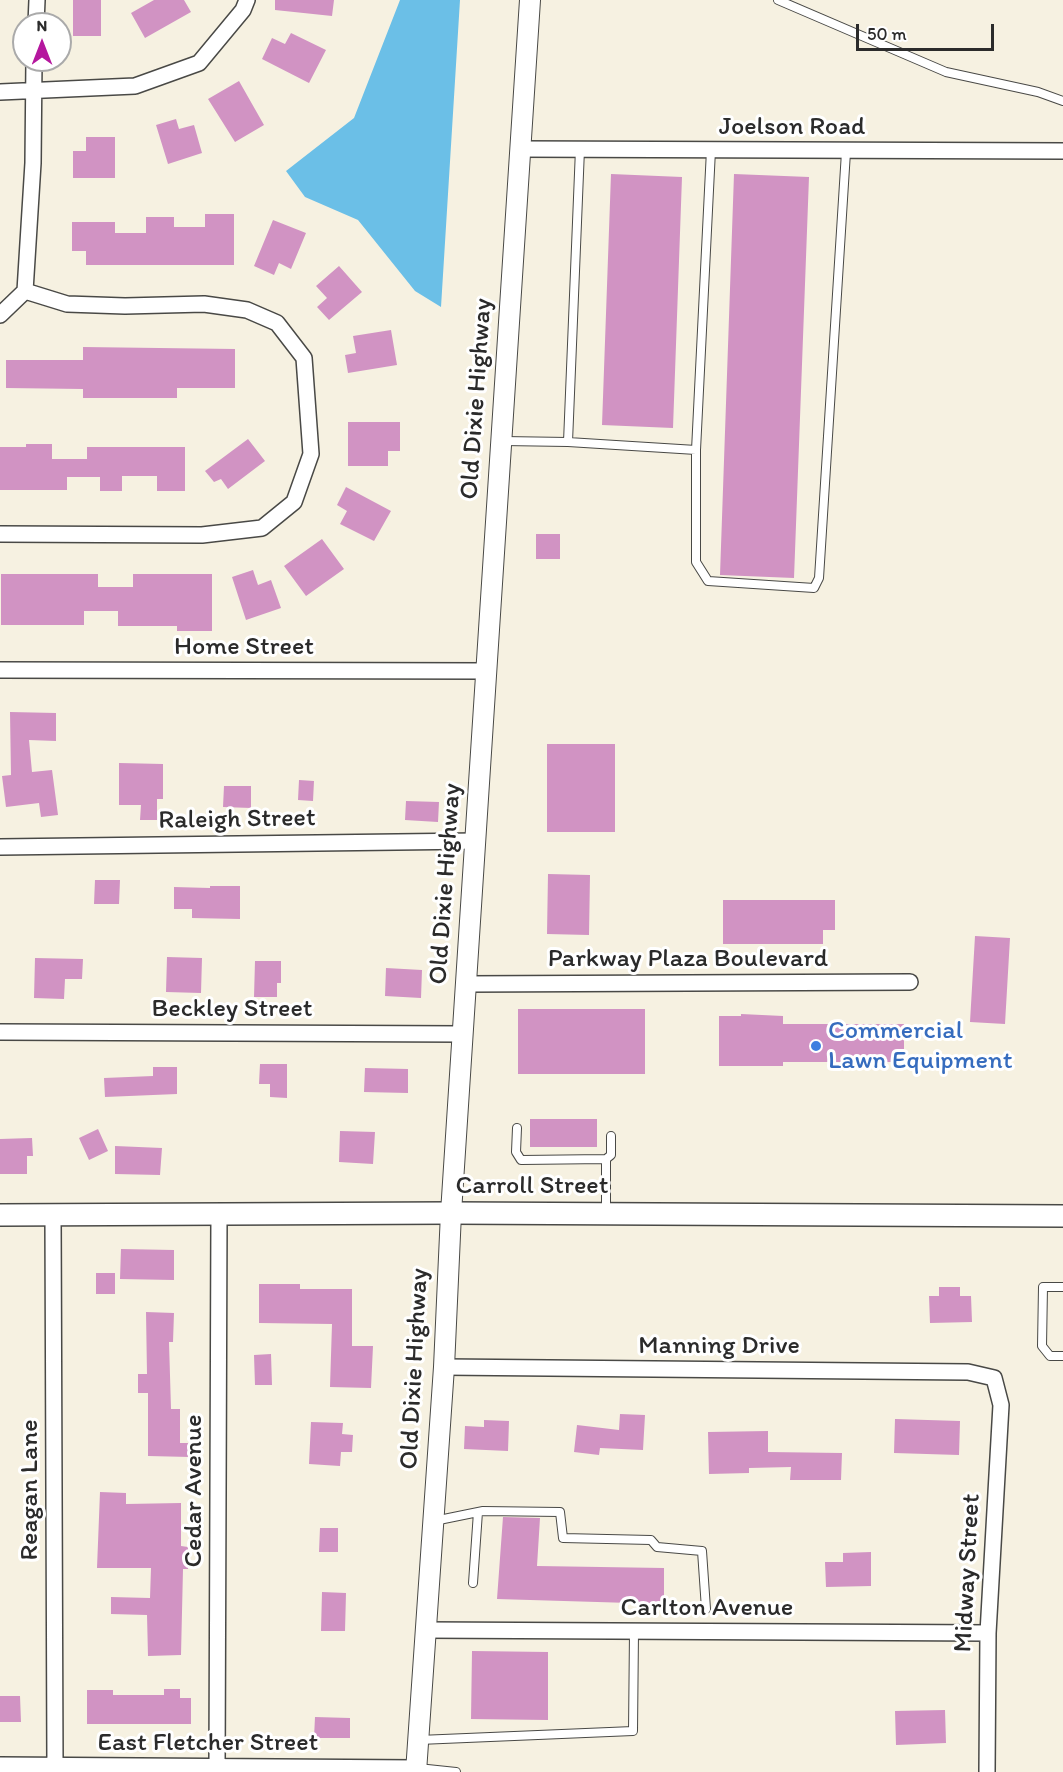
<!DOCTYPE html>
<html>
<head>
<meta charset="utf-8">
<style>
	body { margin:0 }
	#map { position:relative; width:1063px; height:1772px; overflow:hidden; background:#f6f1e1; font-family:Itim,sans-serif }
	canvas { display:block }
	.north { position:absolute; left:12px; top:12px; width:60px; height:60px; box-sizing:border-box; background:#fff; border:2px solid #aaa; border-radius:50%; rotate:0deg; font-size:16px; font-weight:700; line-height:24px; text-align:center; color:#2b2b2b }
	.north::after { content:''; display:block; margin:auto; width:21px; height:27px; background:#b5179e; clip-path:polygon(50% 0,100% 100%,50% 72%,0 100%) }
	.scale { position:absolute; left:856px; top:24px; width:138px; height:27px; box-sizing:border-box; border:3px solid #2b2b2b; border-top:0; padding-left:8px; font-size:18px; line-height:21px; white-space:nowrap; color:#2b2b2b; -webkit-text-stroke:4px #fff; paint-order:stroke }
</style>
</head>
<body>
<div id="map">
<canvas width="1063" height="1772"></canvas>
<div class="north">N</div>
<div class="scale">50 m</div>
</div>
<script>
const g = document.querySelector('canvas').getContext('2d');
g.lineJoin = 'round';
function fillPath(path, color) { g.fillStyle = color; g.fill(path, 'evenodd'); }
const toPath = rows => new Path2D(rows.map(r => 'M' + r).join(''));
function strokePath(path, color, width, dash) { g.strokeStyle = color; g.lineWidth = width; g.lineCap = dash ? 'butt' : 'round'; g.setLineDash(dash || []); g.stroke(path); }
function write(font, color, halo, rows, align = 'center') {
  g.font = font + ' Itim,sans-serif'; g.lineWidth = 6; g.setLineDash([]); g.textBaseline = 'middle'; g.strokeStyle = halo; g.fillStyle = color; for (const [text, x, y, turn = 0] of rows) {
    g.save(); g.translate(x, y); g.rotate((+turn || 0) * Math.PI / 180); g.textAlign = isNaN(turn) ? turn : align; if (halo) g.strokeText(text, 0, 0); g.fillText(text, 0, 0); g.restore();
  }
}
fillPath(toPath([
	[400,0,460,0,441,307,415,291,358,220,305,197,286,171,354,118]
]), '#6bbfe7');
fillPath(toPath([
	[73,0,101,0,101,36,73,36],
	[154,0,184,0,191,12,145,38,131,13],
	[275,0,334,0,332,16,275,10],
	[291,33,326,50,309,83,262,59,272,38,285,44],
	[239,81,264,125,235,142,208,99],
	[176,119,179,129,194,125,202,153,168,164,156,125],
	[86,137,115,137,115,178,73,178,73,151,86,151],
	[611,174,682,177,673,428,602,425],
	[734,174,809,177,794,578,720,575],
	[205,214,234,214,234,265,86,265,86,251,72,251,72,222,115,222,115,233,146,233,146,217,174,217,174,227,205,227],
	[273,220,306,233,291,269,279,263,274,275,254,266],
	[339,266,362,292,329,320,317,307,327,298,316,286],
	[391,330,397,365,348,373,345,355,356,353,353,336],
	[83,347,235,349,235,388,177,388,177,398,83,398,83,389,6,388,6,360,83,360],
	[348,422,400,422,400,451,388,451,388,466,348,466],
	[248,439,265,461,228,489,221,479,214,482,205,471],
	[26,444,52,444,52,459,87,459,87,447,185,447,185,491,157,491,157,476,122,476,122,491,100,491,100,477,67,477,67,490,0,490,0,447,26,447],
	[346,487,391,511,374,541,340,524,347,511,337,505],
	[536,534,560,534,560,559,536,559],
	[322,539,344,569,306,596,284,566],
	[253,570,258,585,271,580,281,608,246,620,232,577],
	[1,574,98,574,98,587,133,587,133,574,212,574,212,631,177,631,177,626,118,626,118,611,84,611,84,625,1,625],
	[10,712,56,713,56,741,29,740,32,772,52,770,58,815,41,817,39,803,6,807,2,776,11,775],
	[547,744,615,744,615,832,547,832],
	[119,763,163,764,163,799,157,799,157,820,140,820,141,805,119,805],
	[299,780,314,781,313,801,298,800],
	[224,786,251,786,251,808,223,807],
	[406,801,439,802,438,822,405,820],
	[548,874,590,875,589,935,547,934],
	[95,880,120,880,119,904,94,904],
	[210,886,240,886,240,919,192,918,192,909,174,909,174,887,210,888],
	[723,900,835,900,835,930,823,930,823,944,723,944],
	[975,936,1010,938,1005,1024,970,1022],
	[167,957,202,958,201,993,166,992],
	[35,958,83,959,82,979,65,979,64,999,34,998],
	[255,961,281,961,281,983,277,983,277,997,254,997],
	[386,968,422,970,421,998,385,996],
	[518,1009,645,1009,645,1074,518,1074],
	[741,1014,783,1016,783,1024,904,1024,904,1062,783,1062,783,1066,719,1066,719,1016,741,1016],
	[260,1064,287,1064,287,1098,270,1097,270,1084,259,1084],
	[153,1067,177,1067,177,1094,105,1097,104,1078,153,1076],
	[365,1068,408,1069,408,1093,364,1092],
	[530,1119,597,1119,597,1147,530,1147],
	[98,1129,108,1151,89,1160,79,1138],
	[340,1131,375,1132,373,1164,339,1162],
	[32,1138,33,1156,27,1156,27,1174,0,1174,0,1139],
	[115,1146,162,1148,160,1175,115,1174],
	[121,1249,174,1250,174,1280,120,1279],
	[96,1273,115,1273,115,1294,96,1294],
	[259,1284,300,1284,300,1289,352,1289,352,1346,373,1346,371,1388,330,1387,332,1324,259,1323],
	[939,1287,960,1287,960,1296,971,1296,972,1322,930,1323,929,1296,939,1296],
	[146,1312,174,1313,173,1342,169,1342,171,1409,180,1409,180,1443,190,1443,190,1457,148,1456,148,1393,138,1393,138,1374,147,1374],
	[271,1354,272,1385,255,1385,254,1355],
	[620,1414,645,1415,643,1450,600,1448,599,1455,574,1452,577,1425,619,1430],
	[895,1419,960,1421,959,1455,894,1453],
	[484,1420,509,1421,508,1451,464,1449,465,1426,484,1427],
	[311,1422,343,1423,342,1434,353,1435,352,1452,341,1452,340,1466,309,1464],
	[768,1431,768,1452,842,1453,841,1480,790,1480,791,1467,749,1468,749,1473,709,1474,708,1432],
	[100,1492,126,1493,126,1504,181,1503,181,1546,188,1547,188,1569,183,1569,181,1655,148,1656,147,1615,111,1614,111,1597,150,1598,151,1568,97,1568],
	[503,1517,540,1518,537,1566,664,1568,664,1604,497,1599],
	[320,1528,338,1528,338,1552,319,1552],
	[871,1552,871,1586,826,1587,825,1562,843,1562,843,1553],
	[322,1592,346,1593,345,1631,321,1631],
	[472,1651,548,1652,548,1720,471,1719],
	[164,1689,180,1689,180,1698,191,1698,191,1724,87,1724,87,1690,113,1690,113,1695,164,1695],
	[0,1696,20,1696,21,1722,0,1722],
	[945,1710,946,1743,896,1745,895,1711],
	[315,1717,350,1718,350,1738,314,1738]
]), '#d193c3');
const service = toPath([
	[778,0,946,72,1038,92,1063,101],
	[711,150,696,450,696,562,708,581,814,588,819,578,846,152],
	[503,441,568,442,696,450],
	[568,442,580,149],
	[517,1128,516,1152,521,1160,606,1159,611,1155,611,1136],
	[606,1159,606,1212],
	[1063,1287,1043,1287,1042,1346,1050,1356,1063,1356],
	[434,1521,483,1511,560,1512,563,1538,651,1540,657,1547,702,1551,706,1609],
	[473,1583,478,1512],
	[419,1740,633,1731,634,1632],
	[418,1768,456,1772]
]);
const minor = toPath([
	[36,24,37,0],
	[0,92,135,86,199,63,243,10,247,0],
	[520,149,1063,151],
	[0,315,25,291,33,163,34,60],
	[0,534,202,535,262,528,294,502,311,454,304,358,277,323,247,310,204,304,125,306,67,304,25,291],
	[0,670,487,671],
	[0,847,476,841],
	[467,984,910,982],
	[0,1032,463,1034],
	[53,1215,55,1766],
	[444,1367,968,1372,994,1378,1001,1405,988,1633,987,1772],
	[425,1630,988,1633],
	[0,1765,416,1768],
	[217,1768,219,1214]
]);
const tertiary = toPath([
	[416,1772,444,1367,451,1213,530,0]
]);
const secondary = toPath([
	[0,1215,451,1213,1063,1216]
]);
strokePath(service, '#494946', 10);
strokePath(minor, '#494946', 18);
strokePath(tertiary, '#494946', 22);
strokePath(secondary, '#494946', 24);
strokePath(service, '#fff', 8);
strokePath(minor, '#fff', 15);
strokePath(tertiary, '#fff', 20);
strokePath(secondary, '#fff', 21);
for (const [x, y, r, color] of [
	[816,1046,6,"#3f7fe0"]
]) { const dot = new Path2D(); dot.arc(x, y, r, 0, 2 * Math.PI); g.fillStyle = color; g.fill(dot); strokePath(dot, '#fff', 2); }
write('26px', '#2b2b2b', '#fff', [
	["Joelson Road",792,127],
	["Old Dixie Highway",477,399,-86],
	["Home Street",244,647],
	["Raleigh Street",237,820,-1],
	["Old Dixie Highway",446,884,-86],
	["Parkway Plaza Boulevard",688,959],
	["Beckley Street",232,1009],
	["Carroll Street",532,1186],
	["Manning Drive",719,1346],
	["Old Dixie Highway",415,1369,-87],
	["Reagan Lane",30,1490,-90],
	["Cedar Avenue",194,1491,-90],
	["Midway Street",968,1573,-87],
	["Carlton Avenue",707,1608],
	["East Fletcher Street",208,1743]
]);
write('26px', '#366cbe', '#fff', [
	["Commercial",828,1031],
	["Lawn Equipment",828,1061]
], 'left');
</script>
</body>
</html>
